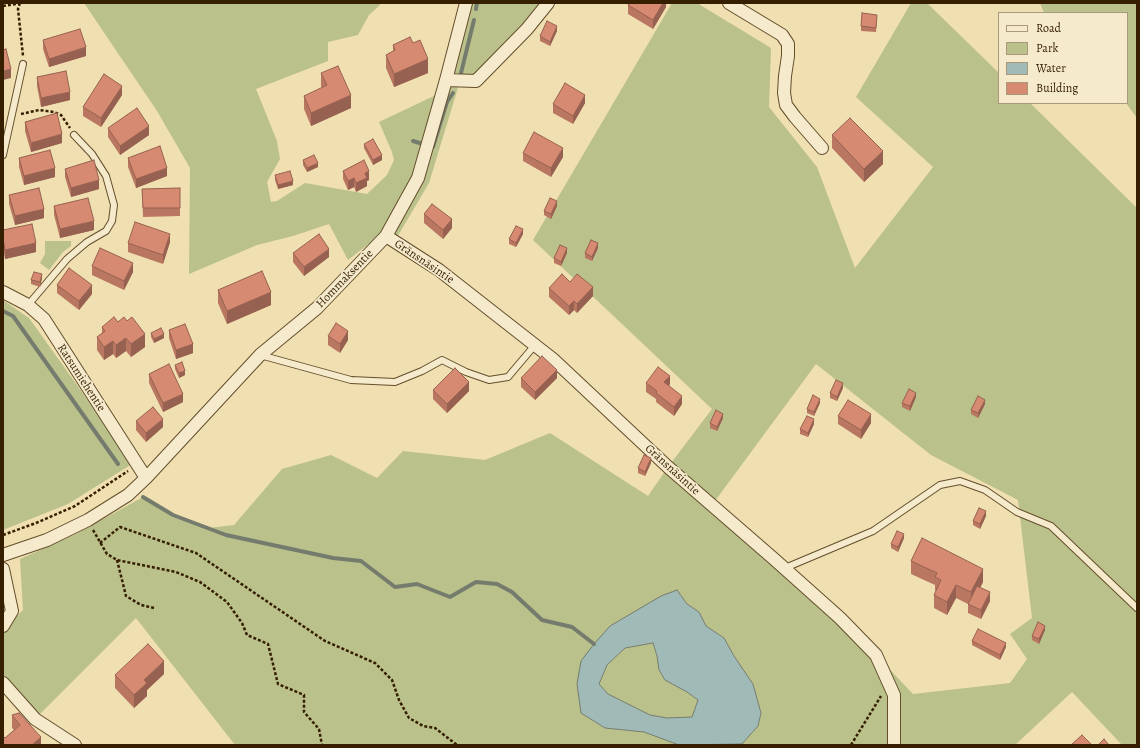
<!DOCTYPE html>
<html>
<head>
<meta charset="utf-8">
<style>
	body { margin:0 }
	#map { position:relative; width:1140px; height:748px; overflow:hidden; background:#f0dfb1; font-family:Alegreya,serif }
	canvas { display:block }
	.frame { position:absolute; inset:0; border:4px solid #361e00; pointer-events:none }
	.legend { position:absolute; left:998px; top:12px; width:130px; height:92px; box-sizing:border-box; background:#f5eacc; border:1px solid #a9987a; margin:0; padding:5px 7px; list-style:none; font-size:12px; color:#361e00 }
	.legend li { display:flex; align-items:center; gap:8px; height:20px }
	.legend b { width:20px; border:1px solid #a9987a }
</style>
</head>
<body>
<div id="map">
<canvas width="1140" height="748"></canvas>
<div class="frame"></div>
<ul class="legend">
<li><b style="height:5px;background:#f5eacc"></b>Road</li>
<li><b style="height:11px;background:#bac18b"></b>Park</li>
<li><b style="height:11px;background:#9fbab7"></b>Water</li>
<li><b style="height:11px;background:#d78a72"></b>Building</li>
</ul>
</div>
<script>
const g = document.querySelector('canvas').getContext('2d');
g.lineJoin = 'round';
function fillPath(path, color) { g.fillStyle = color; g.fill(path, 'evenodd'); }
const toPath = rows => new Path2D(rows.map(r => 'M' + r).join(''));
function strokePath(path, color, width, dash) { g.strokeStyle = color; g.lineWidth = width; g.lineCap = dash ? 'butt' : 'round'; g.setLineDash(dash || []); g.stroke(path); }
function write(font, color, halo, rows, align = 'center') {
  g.font = font + ' Alegreya,serif'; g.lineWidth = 3.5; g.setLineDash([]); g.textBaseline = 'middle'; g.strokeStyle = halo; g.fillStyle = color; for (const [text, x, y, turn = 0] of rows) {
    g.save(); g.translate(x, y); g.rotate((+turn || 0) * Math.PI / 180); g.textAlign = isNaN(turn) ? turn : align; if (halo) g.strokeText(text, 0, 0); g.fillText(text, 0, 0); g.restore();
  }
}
fillPath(toPath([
	[84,3,379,3,380,5,369,15,358,35,328,42,328,61,256,89,277,141,280,159,267,182,271,202,277,201,305,183,367,194,387,175,394,160,392,152,379,122,436,95,415,172,384,232,348,260,329,224,293,236,257,245,189,274,190,168,157,111],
	[466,3,548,3,476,81,460,81,429,183,396,239,386,236,418,178],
	[672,3,697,3,771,48,769,107,817,167,855,268,933,167,856,97,911,3,927,3,999,73,999,103,1030,103,1137,208,1137,745,1122,745,1072,692,1015,745,738,745,742,744,758,726,761,713,753,684,734,656,724,638,706,626,699,612,687,604,677,590,610,626,581,713,605,728,644,732,679,745,235,745,136,618,35,719,3,684,3,629,23,610,20,559,76,534,143,497,173,515,208,528,234,525,282,469,331,455,377,478,403,451,485,460,550,433,648,496,668,467,712,409,533,240],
	[816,364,931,455,1018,500,1032,618,1010,634,1027,659,1010,683,913,694,876,655,712,505],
	[1040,3,1137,3,1137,118,1126,103,1127,103,1127,13,1044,13],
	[45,241,71,241,71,246,63,252,49,270,40,263,45,254],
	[3,300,29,318,77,385,132,464,68,504,3,530],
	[653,643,657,656,659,670,665,680,687,692,698,700,692,718,667,718,650,715,608,694,599,684,607,665,625,648]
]), '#bac18b');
const water = toPath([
	[677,590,687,604,699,612,706,626,724,638,734,656,753,684,761,713,758,726,742,744,679,745,644,732,605,728,581,713,577,684,581,661,594,644,610,626,661,596,677,590],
	[653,643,657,656,659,670,665,680,687,692,698,700,692,717,667,718,650,715,608,694,599,684,607,665,625,648,653,643]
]);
fillPath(water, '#9fbab7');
strokePath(water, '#757c6e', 1);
strokePath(toPath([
	[476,9,477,3],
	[461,73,474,20],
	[413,141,433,147,447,102,453,93],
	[3,311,13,316,118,464],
	[143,497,173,515,226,535,333,558,361,561,395,587,417,584,450,597,476,582,497,584,512,592,542,620,572,627,594,644]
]), '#757c6e', 4);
const service = toPath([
	[3,155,23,64],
	[28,305,67,259,87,242,106,231,112,221,114,205,106,176,92,154,74,135],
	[260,355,351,380,395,382,422,371,442,360,466,372,489,380,508,377,535,345],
	[785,568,873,531,940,485,960,481,985,490,1017,512,1051,526,1137,608]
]);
const minor = toPath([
	[729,3,782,35,788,44,788,56,785,76,784,93,786,105,795,117,822,148],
	[446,80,476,81,527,29,548,3],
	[386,236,439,270,554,360,668,467,774,559,840,618,876,655,894,695,894,745],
	[3,292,28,305,44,319,146,478],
	[3,555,47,540,88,520,128,495,146,478,260,355,317,308,386,236,418,178,446,80,466,3],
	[3,569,12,611,3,626],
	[3,683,35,719,75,745]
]);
strokePath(service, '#644e2c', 8);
strokePath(minor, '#644e2c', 14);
strokePath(toPath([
	[20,3,18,9,23,56],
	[3,6,23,3],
	[21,114,39,110,54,112,61,115,70,128],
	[93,530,107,554,117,560,176,572,200,582,227,602,242,623,247,635,268,644,278,684,304,695,304,712,319,729,322,745],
	[3,535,36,523,75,506,128,471],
	[100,543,120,527,196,553,325,641,375,663,392,680,399,700,409,718,423,726,435,728,457,745],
	[117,560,126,596,141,605,154,608],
	[851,745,881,696]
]), '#361e00', 2.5, [3, 2]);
strokePath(service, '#f5eacc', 6);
strokePath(minor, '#f5eacc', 12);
fillPath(toPath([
	[666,3,666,7,653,29,628,14,628,5],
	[877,19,876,32,861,31,861,26],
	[557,31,550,46,540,41,540,36],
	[43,40,86,56,49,67,43,49],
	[413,43,428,73,394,87,386,68,386,55,393,51,393,45],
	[321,73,351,108,311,126,304,109,304,96,322,88,321,86],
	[37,77,70,100,41,107,37,86],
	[122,95,101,127,83,116,83,107],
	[585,103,573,124,553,113,553,104],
	[25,122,62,143,31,152,25,131],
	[108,128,149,135,120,155,108,137],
	[832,135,883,164,864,182,832,148],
	[364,144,382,160,373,165,364,148],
	[523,153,563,157,551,177,523,161],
	[19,158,55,177,24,185,19,167],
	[128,158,167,176,136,188,128,167],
	[303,160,318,167,307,172,303,165],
	[65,169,99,189,71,197,65,177],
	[343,171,369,180,367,181,367,186,356,192,354,187,348,190,343,179],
	[275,175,293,185,278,189,275,180],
	[180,188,180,216,143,217,142,189],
	[9,195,44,218,15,225,9,204],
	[54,206,94,230,60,238,54,215],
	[557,206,551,219,544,215,544,211],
	[424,214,452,228,443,239,424,223],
	[3,230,36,252,5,259,3,248],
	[523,234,516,247,509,244,509,239],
	[170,242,163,264,128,252,128,243],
	[598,248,592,261,585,258,585,253],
	[293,253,329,257,304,276,293,262],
	[567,253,561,266,554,263,554,258],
	[92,266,133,272,124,290,92,275],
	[42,278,40,287,31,284,31,280],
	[570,282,593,296,577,313,574,310,569,315,549,297,549,288],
	[57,285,92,294,79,310,57,293],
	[218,290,271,305,227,324,218,303],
	[118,322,145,347,131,357,126,351,116,358,113,354,104,360,97,350,97,337,102,333,102,327],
	[169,330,193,353,176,359,169,338],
	[151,333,164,338,154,343,151,337],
	[328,336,348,340,340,353,328,345],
	[175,365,185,375,179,378,175,369],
	[149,374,183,402,163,412,149,383],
	[521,378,557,378,535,400,521,387],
	[646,383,670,384,669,385,682,404,674,416,656,402,656,399,646,392],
	[843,388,837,401,830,398,830,393],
	[433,390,469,391,447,413,433,399],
	[916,397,910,411,902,407,902,403],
	[820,403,814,416,807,413,807,409],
	[985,404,978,418,971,414,971,410],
	[838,416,871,423,861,439,838,424],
	[723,418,717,431,710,428,710,423],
	[136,421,163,427,146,442,136,430],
	[814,424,808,437,800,434,800,429],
	[651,463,645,476,638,473,638,468],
	[986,516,980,529,973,525,973,521],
	[904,538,898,552,891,548,891,544],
	[911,561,983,582,980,588,990,601,981,619,968,613,968,604,956,598,947,615,934,608,934,595,936,591,935,590,935,585,911,574],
	[1045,630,1039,644,1032,640,1032,636],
	[972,641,1006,647,1000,660,972,645],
	[164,674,147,690,147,696,134,708,115,688,115,675],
	[12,715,41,745,5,738,14,730,12,728]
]), '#b97762');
fillPath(toPath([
	[663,3,666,3,666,7,653,29,653,20],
	[557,26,557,31,550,46,550,42],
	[86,47,86,56,49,67,49,59],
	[428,59,428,73,394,87,394,74],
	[11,69,11,78,3,80,3,71],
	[122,86,122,95,101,127,101,118],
	[70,92,70,100,41,107,41,98],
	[351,95,351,108,311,126,311,113],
	[585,95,585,103,573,124,573,116],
	[149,126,149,135,120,155,120,146],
	[62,134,62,143,31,152,31,143],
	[563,148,563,157,551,177,551,168],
	[883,151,883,164,864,182,864,169],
	[382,155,382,160,373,165,373,160],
	[318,163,318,167,307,172,307,168],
	[55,168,55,177,24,185,24,176],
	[167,168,167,176,136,188,136,179],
	[369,171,369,180,367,181,367,186,356,192,356,183,365,173],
	[354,178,354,187,348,190,348,181],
	[99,180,99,189,71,197,71,188],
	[293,181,293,185,278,189,278,185],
	[557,201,557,206,551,219,551,214],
	[44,209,44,218,15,225,15,216],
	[452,219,452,228,443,239,443,230],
	[94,221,94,230,60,238,60,229],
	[523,229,523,234,516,247,516,243],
	[170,234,170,242,163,264,163,255],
	[36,243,36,252,5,259,5,250],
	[598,243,598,248,592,261,592,257],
	[567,248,567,253,561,266,561,262],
	[329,249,329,257,304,276,304,267],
	[133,263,133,272,124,290,124,281],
	[42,274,42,278,40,287,40,282],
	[92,285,92,294,79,310,79,301],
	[593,287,593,296,577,313,577,304],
	[271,292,271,305,227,324,227,311],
	[574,301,574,310,569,315,569,306],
	[348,331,348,340,340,353,340,344],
	[145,334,145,347,131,357,131,344],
	[164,334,164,338,154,343,154,339],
	[126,338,126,351,116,358,116,345],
	[113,341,113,354,104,360,104,347],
	[193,344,193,353,176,359,176,350],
	[557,370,557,378,535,400,535,392],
	[185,371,185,375,179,378,179,373],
	[670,376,670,384,664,391,664,382],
	[469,382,469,391,447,413,447,404],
	[843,383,843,388,837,401,837,397],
	[916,393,916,397,910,411,910,406],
	[183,394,183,402,163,412,163,403],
	[682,396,682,404,674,416,674,407],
	[820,399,820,403,814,416,814,412],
	[985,400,985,404,978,418,978,413],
	[723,414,723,418,717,431,717,427],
	[871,414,871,423,861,439,861,430],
	[163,419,163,427,146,442,146,433],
	[814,419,814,424,808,437,808,433],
	[651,458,651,463,645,476,645,472],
	[986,511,986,516,980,529,980,524],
	[904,534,904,538,898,552,898,547],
	[983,569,983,582,971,605,971,592],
	[956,585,956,598,947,615,947,602],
	[990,592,990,601,981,619,981,610],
	[1045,626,1045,630,1039,644,1039,639],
	[1006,643,1006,647,1000,660,1000,655],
	[164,661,164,674,147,690,147,696,134,708,134,695,144,680],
	[41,737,41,745,32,745]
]), '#966150');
const building = toPath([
	[629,3,663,3,653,20,628,5,629,3],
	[862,13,877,15,876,28,861,26,862,13],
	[547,21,557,26,550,42,540,36,547,21],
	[80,29,86,47,49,59,43,40,80,29],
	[410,37,413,43,420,40,428,59,394,74,386,55,395,50,393,45,410,37],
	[6,49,11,69,3,71,3,50,6,49],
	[338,66,351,95,311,113,304,96,327,85,321,73,338,66],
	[66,71,70,92,41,98,37,77,66,71],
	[104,74,122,86,101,118,83,107,104,74],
	[565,83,585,95,573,116,553,104,565,83],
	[137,108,149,126,120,146,108,128,137,108],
	[57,113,62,134,31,143,25,122,57,113],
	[850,118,883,151,864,169,832,135,850,118],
	[534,132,563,148,551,168,523,153,534,132],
	[373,139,382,155,373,160,364,144,373,139],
	[160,146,167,168,136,179,128,158,160,146],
	[50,150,55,168,24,176,19,158,50,150],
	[314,155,318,163,307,168,303,160,314,155],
	[94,160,99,180,71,188,65,169,94,160],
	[364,160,369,171,365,173,367,178,356,183,354,178,348,181,343,171,364,160],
	[290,171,293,181,278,185,275,175,290,171],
	[39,188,44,209,15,216,9,195,39,188],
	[180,188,180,208,143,208,142,189,180,188],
	[88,198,94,221,60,229,54,206,88,198],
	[550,198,557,201,551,214,544,211,550,198],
	[432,204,452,219,443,230,424,214,432,204],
	[135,222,170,234,163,255,128,243,135,222],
	[32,224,36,243,5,250,3,239,3,230,32,224],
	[516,226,523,229,516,243,509,239,516,226],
	[319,234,329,249,304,267,293,253,319,234],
	[591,240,598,243,592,257,585,253,591,240],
	[560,245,567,248,561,262,554,258,560,245],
	[100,248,133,263,124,281,92,266,100,248],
	[69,268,92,285,79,301,57,285,69,268],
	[262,271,271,292,227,311,218,290,262,271],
	[34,272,42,274,40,282,31,280,34,272],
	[562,274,570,282,577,274,593,287,577,304,574,301,569,306,549,288,562,274],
	[114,317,118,322,124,317,127,321,132,317,145,334,131,344,126,338,116,345,113,341,104,347,97,337,105,331,102,327,114,317],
	[336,323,348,331,340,344,328,336,336,323],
	[185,324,193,344,176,350,169,330,185,324],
	[161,328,164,334,154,339,151,333,161,328],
	[542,356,557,370,535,392,521,378,542,356],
	[182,362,185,371,179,373,175,365,182,362],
	[169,364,183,394,163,403,149,374,169,364],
	[658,367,670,376,664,382,682,396,674,407,656,393,657,391,646,383,658,367],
	[455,368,469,382,447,404,433,390,455,368],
	[836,380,843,383,837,397,830,393,836,380],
	[909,389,916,393,910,406,902,403,909,389],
	[813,395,820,399,814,412,807,409,813,395],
	[978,396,985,400,978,413,971,410,978,396],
	[848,400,871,414,861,430,838,416,848,400],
	[153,407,163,419,146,433,136,421,153,407],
	[716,410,723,414,717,427,710,423,716,410],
	[807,416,814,419,808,433,800,429,807,416],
	[644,455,651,458,645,472,638,468,644,455],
	[979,508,986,511,980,524,973,521,979,508],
	[897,531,904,534,898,547,891,544,897,531],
	[922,538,983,569,971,592,956,585,947,602,934,595,941,580,935,577,937,573,911,561,922,538],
	[977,586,990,592,981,610,968,604,977,586],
	[1038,622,1045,626,1039,639,1032,636,1038,622],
	[978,629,1006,643,1000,655,972,641,978,629],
	[148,644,164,661,144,680,147,683,134,695,115,675,148,644],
	[19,713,41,737,32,745,3,745,3,736,5,738,20,725,12,715,19,713],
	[1082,735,1092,745,1071,745,1082,735],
	[1104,739,1109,745,1098,745,1104,739]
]);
fillPath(building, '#d78a72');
strokePath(building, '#966150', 1);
write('12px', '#361e00', '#f5eacc', [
	["Gränsnäsintie",424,262,34],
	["Hommaksentie",345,279,-46],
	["Ratsumiehentie",81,378,57],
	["Gränsnäsintie",672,470,42]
]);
</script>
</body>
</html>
